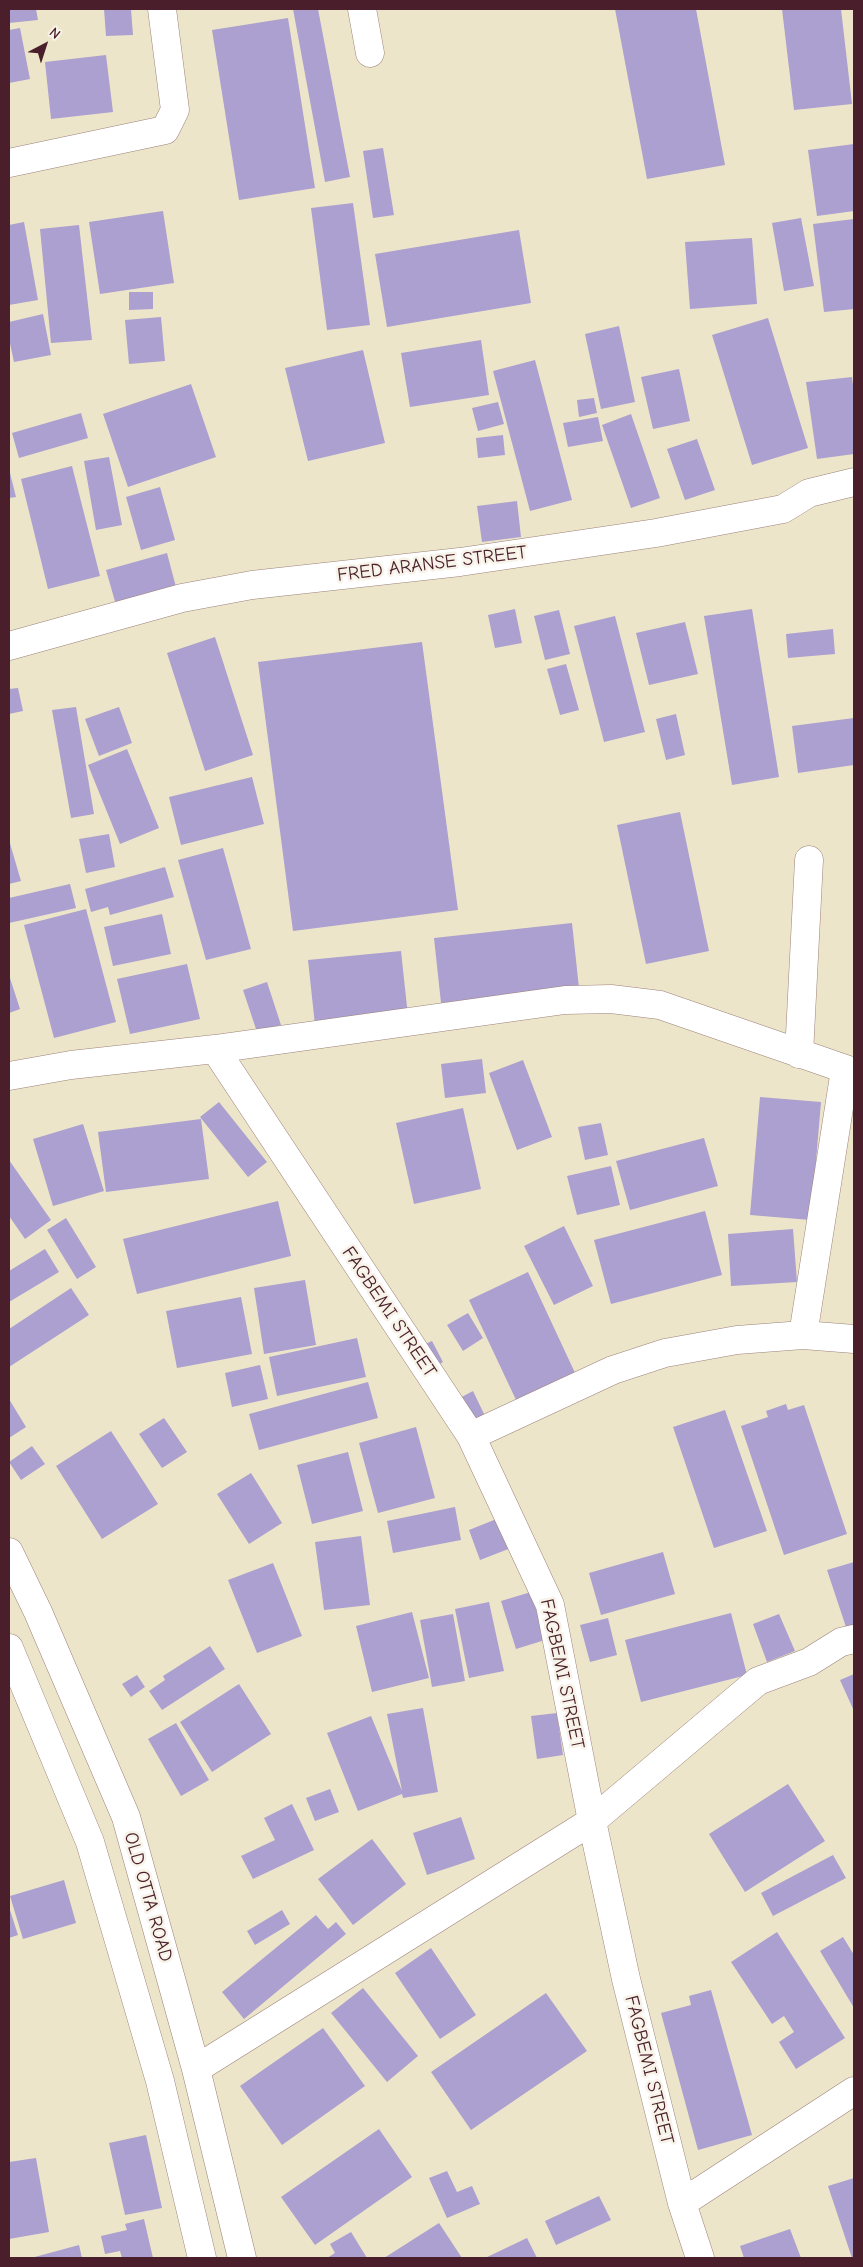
<!DOCTYPE html>
<html>
<head>
<meta charset="utf-8">
<style>
	body { margin:0 }
	#map { position:relative; width:863px; height:2267px; overflow:hidden; background:#ede5c9; font-family:"Comic Neue",sans-serif }
	canvas { display:block }
	.frame { position:absolute; inset:0; border:10px solid #4a1f2b; pointer-events:none }
	.north { position:absolute; left:20px; top:20px; width:50px; height:50px; -webkit-text-stroke:4px #f7f3e8; paint-order:stroke; rotate:40deg; font-size:14px; font-weight:700; line-height:20px; text-align:center; color:#4a1f2b }
	.north::after { content:''; display:block; margin:auto; width:18px; height:22px; background:#4a1f2b; clip-path:polygon(50% 0,100% 100%,50% 72%,0 100%) }
</style>
</head>
<body>
<div id="map">
<canvas width="863" height="2267"></canvas>
<div class="frame"></div>
<div class="north">N</div>
</div>
<script>
const g = document.querySelector('canvas').getContext('2d');
g.lineJoin = 'round';
function fillPath(path, color) { g.fillStyle = color; g.fill(path, 'evenodd'); }
const toPath = rows => new Path2D(rows.map(r => 'M' + r).join(''));
function strokePath(path, color, width, dash) { g.strokeStyle = color; g.lineWidth = width; g.lineCap = dash ? 'butt' : 'round'; g.setLineDash(dash || []); g.stroke(path); }
function write(font, color, halo, rows, align = 'center') {
  g.font = font + ' "Comic Neue",sans-serif'; g.lineWidth = 5; g.setLineDash([]); g.textBaseline = 'middle'; g.strokeStyle = halo; g.fillStyle = color; for (const [text, x, y, turn = 0] of rows) {
    g.save(); g.translate(x, y); g.rotate((+turn || 0) * Math.PI / 180); g.textAlign = isNaN(turn) ? turn : align; if (halo) g.strokeText(text, 0, 0); g.fillText(text, 0, 0); g.restore();
  }
}
fillPath(toPath([
	[9,9,36,9,38,20,9,23],
	[104,9,131,9,133,35,106,36],
	[293,9,318,9,350,177,325,182],
	[615,9,696,9,725,165,647,179],
	[782,9,841,9,852,104,794,110],
	[288,18,315,188,239,200,212,30],
	[20,28,30,79,9,83,9,30],
	[106,55,113,112,51,119,45,62],
	[854,144,854,211,817,216,808,150],
	[383,148,394,215,373,218,363,151],
	[353,203,370,325,327,330,311,208],
	[163,211,174,283,100,294,89,222],
	[801,218,814,286,784,291,772,223],
	[854,219,854,309,824,312,813,224],
	[24,222,38,300,9,305,9,225],
	[79,225,92,340,51,343,40,229],
	[519,230,531,303,387,327,375,254],
	[752,238,757,304,690,309,685,242],
	[129,292,153,292,153,309,129,310],
	[43,314,51,355,14,362,9,339,9,322],
	[161,317,165,361,129,364,125,320],
	[768,318,808,448,752,465,712,335],
	[619,326,635,402,601,409,585,334],
	[481,340,489,395,410,407,401,353],
	[363,350,385,443,308,461,285,368],
	[535,360,572,500,530,511,493,371],
	[679,369,690,421,653,429,641,377],
	[852,377,854,394,854,454,817,459,806,382],
	[191,384,216,457,128,487,103,414],
	[594,398,597,413,579,417,577,400],
	[498,402,504,424,478,431,472,408],
	[81,413,88,438,19,458,12,433],
	[631,414,660,498,631,508,602,425],
	[598,417,603,441,568,447,563,423],
	[503,435,505,455,478,458,476,438],
	[697,439,715,490,685,500,667,449],
	[109,457,122,525,96,530,84,461],
	[72,466,100,576,48,589,21,479],
	[9,469,16,497,9,498],
	[160,487,175,540,141,550,126,497],
	[517,501,521,537,482,542,477,506],
	[167,553,176,587,116,605,106,570],
	[515,609,522,643,495,648,488,615],
	[752,609,779,777,732,785,704,616],
	[559,610,570,654,545,660,534,616],
	[615,616,645,732,604,742,574,626],
	[685,622,698,674,649,685,636,633],
	[833,629,835,654,788,658,786,634],
	[215,637,253,755,205,771,167,653],
	[422,642,458,910,293,931,258,662],
	[566,664,579,710,560,715,547,669],
	[18,688,23,711,9,714,9,689],
	[76,707,94,814,71,818,52,710],
	[119,707,132,743,99,756,85,719],
	[676,714,685,755,666,760,656,719],
	[854,718,854,765,798,773,792,726],
	[127,749,159,828,120,844,88,765],
	[252,777,264,824,181,845,169,797],
	[680,812,709,951,646,964,617,825],
	[109,834,115,867,86,873,79,839],
	[9,840,21,881,9,884],
	[223,848,251,949,206,960,178,860],
	[165,867,174,897,110,915,108,907,91,912,85,889],
	[70,884,76,908,9,923,9,898],
	[86,909,116,1022,54,1038,24,925],
	[162,914,171,954,113,966,104,927],
	[572,923,579,988,441,1003,434,938],
	[401,951,408,1016,315,1025,308,960],
	[187,964,200,1019,130,1034,117,979],
	[9,975,20,1009,9,1013],
	[267,982,281,1025,257,1032,243,990],
	[482,1059,486,1093,445,1098,441,1064],
	[523,1060,552,1137,517,1150,489,1073],
	[760,1097,821,1102,811,1220,750,1215],
	[219,1102,267,1162,248,1177,200,1117],
	[463,1108,481,1189,414,1204,396,1123],
	[201,1119,209,1179,106,1192,98,1132],
	[601,1123,608,1155,585,1160,578,1127],
	[83,1124,104,1191,53,1206,33,1139],
	[704,1138,718,1186,630,1210,616,1161],
	[9,1160,51,1220,25,1239,9,1216],
	[611,1166,620,1205,577,1215,567,1176],
	[278,1201,291,1256,137,1294,123,1239],
	[705,1211,722,1275,611,1304,594,1240],
	[66,1218,96,1267,77,1279,47,1230],
	[564,1226,593,1286,554,1305,524,1246],
	[793,1229,797,1282,731,1286,728,1234],
	[45,1249,59,1272,9,1302,9,1271],
	[528,1272,576,1375,517,1402,469,1300],
	[305,1280,316,1345,264,1354,254,1288],
	[71,1288,89,1315,9,1367,9,1329],
	[241,1297,252,1354,177,1368,166,1311],
	[468,1313,483,1338,463,1351,447,1325],
	[357,1338,366,1377,277,1396,269,1357],
	[432,1341,443,1362,431,1369,419,1347],
	[260,1365,268,1399,232,1407,225,1373],
	[368,1382,378,1418,259,1450,249,1414],
	[473,1391,485,1416,470,1423,458,1399],
	[9,1399,26,1427,9,1438],
	[786,1404,788,1410,804,1405,847,1534,784,1555,741,1426,768,1417,766,1411],
	[725,1410,767,1531,714,1548,673,1427],
	[164,1418,187,1452,162,1468,139,1434],
	[416,1427,435,1498,378,1513,359,1443],
	[111,1431,158,1504,102,1539,56,1466],
	[32,1446,45,1464,21,1480,9,1462],
	[348,1452,363,1511,312,1524,297,1465],
	[251,1473,282,1523,249,1544,217,1494],
	[455,1507,461,1540,393,1553,387,1521],
	[499,1518,511,1548,480,1560,469,1530],
	[361,1536,370,1605,324,1610,315,1542],
	[663,1552,675,1594,601,1615,589,1573],
	[854,1562,854,1628,847,1630,827,1570],
	[273,1563,302,1636,257,1653,228,1580],
	[531,1592,545,1640,516,1649,501,1601],
	[489,1602,504,1671,469,1678,455,1609],
	[412,1612,429,1678,372,1692,356,1626],
	[731,1613,747,1675,641,1702,625,1640],
	[453,1614,465,1681,432,1687,420,1620],
	[779,1614,795,1651,767,1662,753,1624],
	[608,1618,617,1655,590,1662,580,1625],
	[210,1646,225,1669,162,1710,149,1691,165,1680,163,1676],
	[854,1674,854,1711,840,1680],
	[137,1675,145,1687,131,1697,122,1684],
	[239,1684,271,1734,212,1772,180,1722],
	[423,1708,438,1792,403,1798,402,1794,358,1811,327,1733,371,1716,402,1791,387,1714],
	[557,1713,563,1755,537,1759,531,1716],
	[176,1723,209,1780,181,1796,148,1739],
	[788,1784,825,1841,745,1892,709,1834],
	[330,1789,339,1812,315,1821,306,1798],
	[292,1804,314,1850,253,1879,241,1856,275,1840,264,1818],
	[461,1817,475,1859,427,1875,413,1833],
	[372,1839,406,1884,353,1925,318,1879],
	[833,1855,846,1878,773,1916,761,1893],
	[64,1880,76,1923,23,1939,10,1896],
	[9,1907,18,1935,9,1938],
	[282,1910,290,1924,255,1945,247,1931],
	[316,1915,328,1929,336,1922,346,1934,244,2019,222,1992],
	[777,1932,845,2038,796,2069,779,2042,794,2032,784,2016,772,2024,731,1962],
	[843,1937,854,1955,854,2008,820,1951],
	[431,1948,476,2015,440,2039,395,1973],
	[363,1988,418,2056,387,2082,331,2013],
	[711,1990,752,2135,698,2150,661,2013,691,2005,689,1996],
	[546,1993,587,2051,471,2130,431,2072],
	[323,2028,365,2086,282,2145,240,2086],
	[379,2129,412,2177,315,2245,281,2197],
	[146,2135,162,2208,125,2215,109,2143],
	[36,2158,49,2232,9,2239,9,2162],
	[447,2171,457,2192,472,2186,480,2204,447,2218,429,2178],
	[854,2178,854,2258,852,2258,828,2186],
	[599,2196,611,2220,556,2245,545,2221],
	[144,2219,153,2258,122,2258,120,2251,105,2254,101,2236,127,2230,125,2224],
	[439,2223,462,2258,384,2258],
	[790,2229,801,2258,744,2258,740,2246],
	[351,2232,367,2258,327,2258,335,2253,330,2244],
	[527,2238,537,2258,485,2258],
	[79,2245,82,2258,31,2258]
]), '#aba0cf');
const minor = toPath([
	[362,9,370,53],
	[9,163,165,130,175,110,162,9],
	[9,646,182,598,252,585,460,562,656,533,783,509,809,493,854,482],
	[215,1049,471,1436,550,1605,592,1821,626,1979,682,2203,700,2258],
	[799,1054,809,860],
	[9,1076,71,1065,215,1049,565,1000,611,999,660,1005,854,1072],
	[803,1335,845,1070],
	[471,1436,613,1370,665,1353,737,1340,803,1335,854,1339],
	[9,1552,38,1612,126,1817,196,2069,242,2258],
	[9,1648,90,1842,160,2081,202,2258],
	[196,2069,592,1821,758,1681,809,1662,841,1642,854,1639],
	[682,2203,854,2091]
]);
strokePath(minor, '#9c827a', 29);
strokePath(minor, '#fff', 28);
write('19px', '#4a1f2b', '#f7f3e8', [
	["FRED ARANSE STREET",432,564,-7],
	["FAGBEMI STREET",389,1312,56],
	["FAGBEMI STREET",562,1674,78],
	["OLD OTTA ROAD",148,1897,74],
	["FAGBEMI STREET",649,2070,76]
]);
</script>
</body>
</html>
